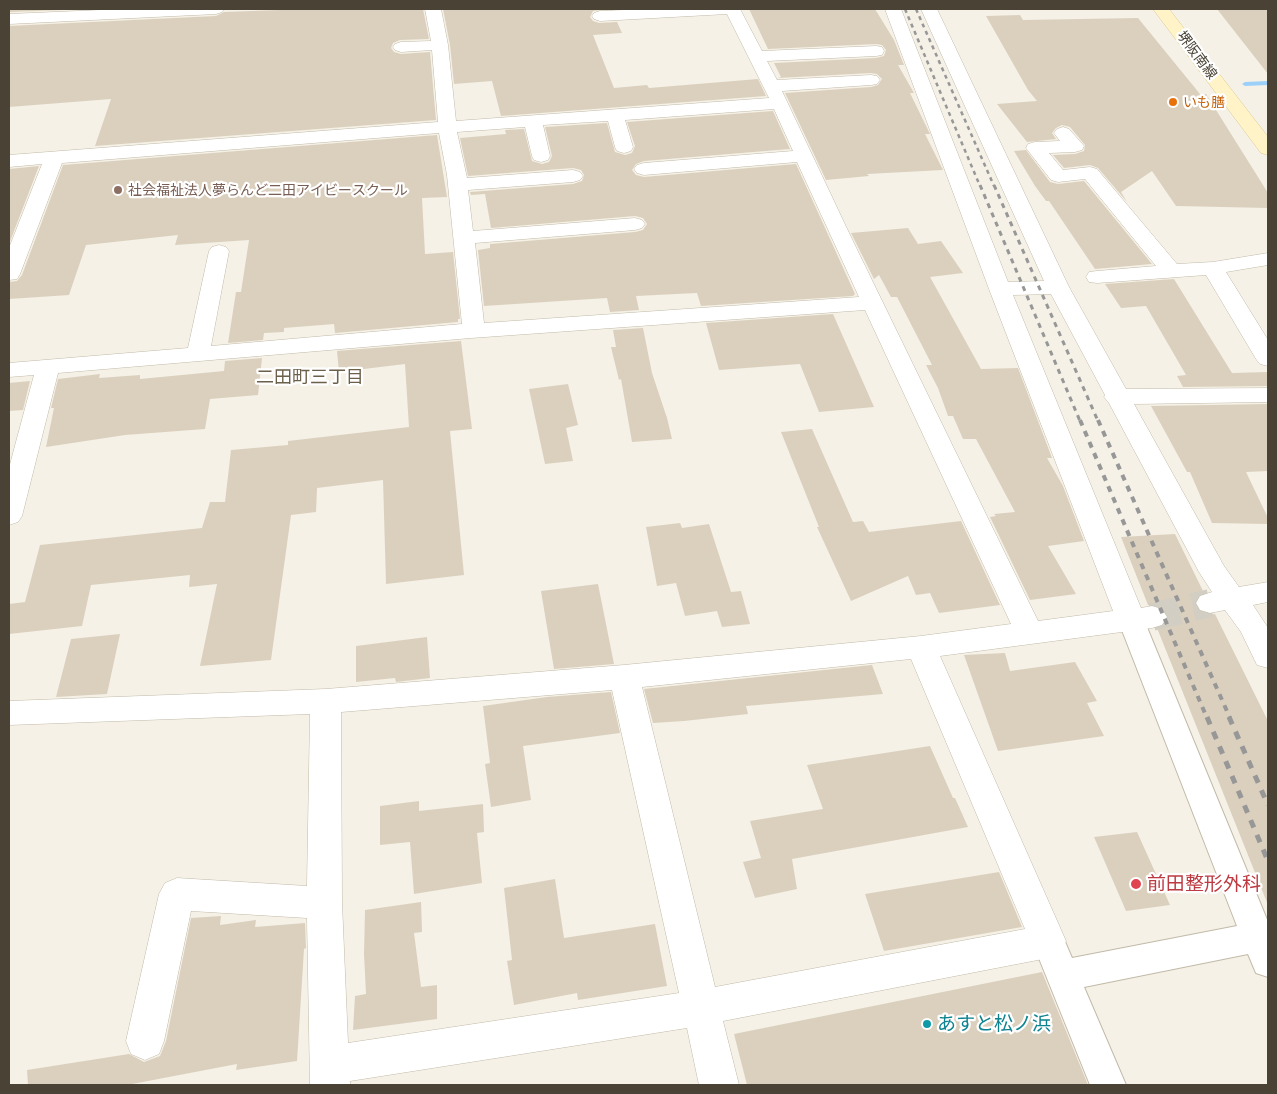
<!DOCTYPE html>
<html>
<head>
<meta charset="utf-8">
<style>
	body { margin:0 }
	#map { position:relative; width:1277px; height:1094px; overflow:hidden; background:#f5f1e7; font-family:Ubuntu,sans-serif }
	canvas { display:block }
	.frame { position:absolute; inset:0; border:10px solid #494235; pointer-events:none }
</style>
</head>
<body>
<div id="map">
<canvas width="1277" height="1094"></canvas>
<div class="frame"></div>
</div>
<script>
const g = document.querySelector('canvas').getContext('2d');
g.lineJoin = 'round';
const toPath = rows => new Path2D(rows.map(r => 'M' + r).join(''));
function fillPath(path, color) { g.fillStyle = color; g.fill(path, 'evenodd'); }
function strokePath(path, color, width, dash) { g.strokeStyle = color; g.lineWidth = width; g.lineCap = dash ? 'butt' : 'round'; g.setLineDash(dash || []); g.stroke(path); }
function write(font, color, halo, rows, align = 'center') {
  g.font = font + ' Ubuntu,"Noto Sans JP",sans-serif'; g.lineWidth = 4.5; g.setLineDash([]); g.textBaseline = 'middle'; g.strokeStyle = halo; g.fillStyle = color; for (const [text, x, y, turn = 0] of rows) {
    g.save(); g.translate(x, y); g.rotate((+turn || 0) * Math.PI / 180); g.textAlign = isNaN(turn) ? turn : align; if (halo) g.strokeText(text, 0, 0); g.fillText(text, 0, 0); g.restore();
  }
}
fillPath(toPath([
	[1268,81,1268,85,1245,86,1242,84,1245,82,1268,81]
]), '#9dd0f8');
fillPath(toPath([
	[9,9,87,9,9,12],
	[307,9,423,9,429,39,400,40,393,43,391,48,394,52,401,54,430,52,436,120,95,146,111,99,9,107,9,26,216,16,224,12],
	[443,9,609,9,593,11,590,17,593,21,599,23,617,22,622,33,593,35,614,88,647,85,649,88,758,79,766,96,501,116,492,81,454,84,450,45],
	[749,9,875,9,894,40,904,65,898,65,914,93,910,93,930,134,925,134,943,170,867,174,869,176,826,180,785,93,871,87,878,85,882,79,877,74,871,73,778,78,781,77,774,63,876,58,884,56,886,50,882,45,876,44,768,49],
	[1217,9,1268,9,1268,74],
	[1020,15,1023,20,1138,18,1200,94,1206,94,1268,193,1268,208,1176,206,1152,171,1121,192,1127,202,1098,168,1090,165,1064,168,1053,155,1075,154,1084,151,1085,145,1070,127,1062,125,1056,128,1052,133,1056,139,1027,142,997,104,1037,101,1028,90,986,16],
	[773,111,790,149,644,161,636,164,632,170,636,175,644,177,796,164,855,294,853,296,701,306,697,293,636,296,639,310,610,312,607,298,484,306,478,250,490,248,490,244,635,232,643,230,647,224,643,218,635,216,491,228,485,194,471,195,470,192,573,184,582,181,584,175,581,170,573,168,468,176,460,138,506,134,505,130,524,129,532,161,542,164,549,162,552,156,545,127,607,123,615,152,625,155,632,153,635,146,627,122],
	[437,135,447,197,422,198,425,254,453,252,460,319,458,319,458,322,335,333,334,324,284,328,284,332,264,333,263,340,228,343,236,292,241,292,249,240,175,245,178,235,86,245,69,295,9,299,9,282,17,281,22,275,63,165],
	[1026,150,1050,182,1058,184,1084,181,1152,264,1095,269,1049,201,1046,201,1035,186,1014,151],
	[39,166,9,244,9,169],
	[908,228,918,244,941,241,963,273,930,277,981,369,1018,368,1052,458,1047,458,1063,486,1084,541,1048,546,1076,594,1030,600,990,517,996,516,994,514,1015,512,976,439,963,439,953,416,948,416,938,388,926,365,932,365,897,297,891,297,879,275,874,279,851,233],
	[1174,279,1232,373,1268,372,1268,386,1183,387,1177,376,1186,375,1146,306,1121,308,1105,284],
	[833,314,874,407,819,412,800,364,719,370,706,323],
	[643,328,652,373,667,418,672,439,632,442,621,379,619,380,611,347,616,347,613,330],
	[461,341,472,429,450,431,464,575,386,584,383,480,317,488,316,512,291,515,271,660,200,666,217,584,189,587,190,575,91,585,82,626,9,634,9,604,25,602,40,545,202,528,210,502,225,502,231,450,288,445,288,441,409,427,405,364,339,372,337,351],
	[262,358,258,395,210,399,205,429,125,435,46,447,54,408,51,408,58,379,100,374,99,378,140,375,140,379,224,371,225,361],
	[30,381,23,410,9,411,9,383],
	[568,384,578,425,566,428,573,461,545,464,529,389],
	[1268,404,1268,471,1246,472,1268,518,1268,524,1212,523,1190,472,1187,472,1151,406],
	[812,429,853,522,863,521,869,532,961,521,1000,605,939,613,930,593,916,595,908,576,851,601,817,527,819,527,781,432],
	[680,523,682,528,709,524,731,592,741,591,750,624,722,627,717,611,685,616,676,583,657,586,646,527],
	[1175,534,1204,593,1198,595,1194,604,1199,612,1209,615,1215,614,1268,721,1268,905,1157,628,1164,626,1169,616,1163,607,1148,605,1121,537],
	[598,584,614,664,554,669,541,591],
	[120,634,107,694,56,697,71,639],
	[427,637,430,678,396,682,395,678,356,682,356,646],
	[1005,653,1010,671,1075,662,1097,701,1087,703,1104,736,998,751,964,655],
	[872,665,883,694,746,706,748,714,684,721,653,723,644,689],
	[611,692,620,733,523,746,531,800,491,807,485,764,490,763,483,706,547,697],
	[930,746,953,798,955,798,968,827,792,859,797,889,755,898,743,862,761,858,750,821,823,809,807,765],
	[419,801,419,811,483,804,484,832,477,833,482,883,414,894,410,842,380,845,380,806],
	[1137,832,1170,905,1126,911,1094,837],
	[999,872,1022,927,884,951,865,894],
	[555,879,564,938,655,924,667,986,578,1000,577,993,514,1005,507,961,512,960,504,888],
	[421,902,422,932,414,933,421,987,437,985,437,1019,353,1030,355,996,366,994,364,954,365,910],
	[221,916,220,925,256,920,255,927,305,923,306,948,304,949,297,1061,236,1070,237,1064,127,1085,28,1085,27,1070,129,1054,144,1062,160,1056,166,1041,191,918],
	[1042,972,1088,1085,747,1085,734,1034]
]), '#dbd0be');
strokePath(toPath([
	[1152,617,1210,603]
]), '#d3cec3', 28, [28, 14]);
const pedestrian = toPath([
	[1131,610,1140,613,1144,620,1268,922,1268,977,1256,973,1248,954,1084,987,1126,1085,1090,1085,1032,941,1036,930,1048,926,1060,930,1072,958,1237,926,1118,620,1122,613,1131,610]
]);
const minor = toPath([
	[124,9,224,9,222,12,216,14,9,24,9,14,124,9],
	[425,9,441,9,448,45,456,121,769,98,727,14,600,21,594,19,592,16,594,13,600,11,648,9,740,9,762,51,876,46,882,47,884,51,882,55,876,56,767,61,777,80,871,75,877,76,880,80,877,84,871,85,782,91,850,235,1038,621,1113,611,989,289,885,9,901,9,1008,282,1044,281,921,9,937,9,1069,287,1126,389,1268,388,1268,402,1134,404,1224,566,1239,587,1268,582,1268,602,1253,605,1268,628,1268,668,1257,665,1241,632,1225,610,1210,613,1200,610,1196,603,1200,596,1212,592,1199,572,1109,403,1104,397,1105,395,1051,294,1013,295,1141,608,1152,606,1162,609,1167,617,1162,625,1152,628,940,656,1066,941,1061,953,1048,958,723,1021,739,1085,699,1085,687,1028,350,1081,350,1085,310,1085,307,918,191,911,164,1041,159,1054,145,1060,131,1054,126,1041,159,894,165,883,177,878,307,886,310,714,9,725,9,701,326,689,624,665,921,636,1011,624,865,310,471,338,58,373,22,516,18,522,9,525,9,468,34,375,9,377,9,363,188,348,209,251,212,247,219,245,226,247,229,251,211,346,462,324,447,175,439,133,62,163,20,274,17,279,9,280,9,248,42,164,9,167,9,155,438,122,432,50,401,52,395,50,393,47,395,44,401,42,431,41,425,9],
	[774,109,793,151,644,163,637,165,634,169,637,173,644,175,797,162,859,297,484,323,475,243,635,230,642,228,645,224,642,220,635,218,473,231,468,190,573,182,580,180,583,176,580,172,573,170,467,178,457,132,525,127,532,156,534,160,541,162,548,160,550,156,543,125,608,121,615,147,617,151,624,153,631,151,633,147,625,120,774,109],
	[911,659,1025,929,715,987,642,687,911,659],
	[612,690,679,993,348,1043,342,903,341,712,612,690],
	[1063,127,1069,129,1084,146,1082,150,1075,152,1049,153,1063,170,1090,167,1097,169,1177,264,1213,262,1268,253,1268,265,1226,272,1268,340,1268,366,1260,364,1256,359,1206,275,1097,283,1089,282,1086,277,1089,272,1097,271,1156,266,1085,179,1058,182,1051,180,1026,148,1028,144,1035,142,1060,141,1054,133,1057,129,1063,127]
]);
const secondary = toPath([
	[1153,9,1169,9,1268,137,1268,155,1261,153,1153,9]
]);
strokePath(pedestrian, '#c2baa8', 2);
strokePath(minor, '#c2baa8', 1);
strokePath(secondary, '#d9c991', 1);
fillPath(pedestrian, '#fff');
fillPath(minor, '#fff');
fillPath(secondary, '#fff3c7');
strokePath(toPath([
	[905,9,980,186],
	[916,9,994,186]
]), '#979797', 2.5, [4, 4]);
strokePath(toPath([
	[980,185,1080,421],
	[994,185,1098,421]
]), '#979797', 3, [5, 5]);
strokePath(toPath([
	[1080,420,1207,718],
	[1098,420,1230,718]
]), '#979797', 4, [6, 6]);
strokePath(toPath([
	[1207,717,1268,861],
	[1229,717,1268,805]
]), '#979797', 5, [8, 8]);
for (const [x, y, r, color] of [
	[1173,102,5,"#e8710a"],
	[118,190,5,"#8d6e63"],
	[1136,884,6,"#e0444e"],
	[927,1024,5,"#0f9aa8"]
]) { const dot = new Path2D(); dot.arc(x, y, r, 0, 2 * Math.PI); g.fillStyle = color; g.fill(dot); strokePath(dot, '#fff', 2); }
write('14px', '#494235', '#fff', [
	["堺阪南線",1197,55,53]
]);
write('14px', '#c56008', '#fff', [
	["いも膳",1183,102]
], 'left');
write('14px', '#785e54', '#fff', [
	["社会福祉法人夢らんど二田アイビースクール",128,190]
], 'left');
write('18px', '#6d604b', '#fff', [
	["二田町三丁目",310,377]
]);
write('19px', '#be3a42', '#fff', [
	["前田整形外科",1147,884]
], 'left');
write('19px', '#0d838f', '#fff', [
	["あすと松ノ浜",937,1024]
], 'left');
</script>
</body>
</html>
